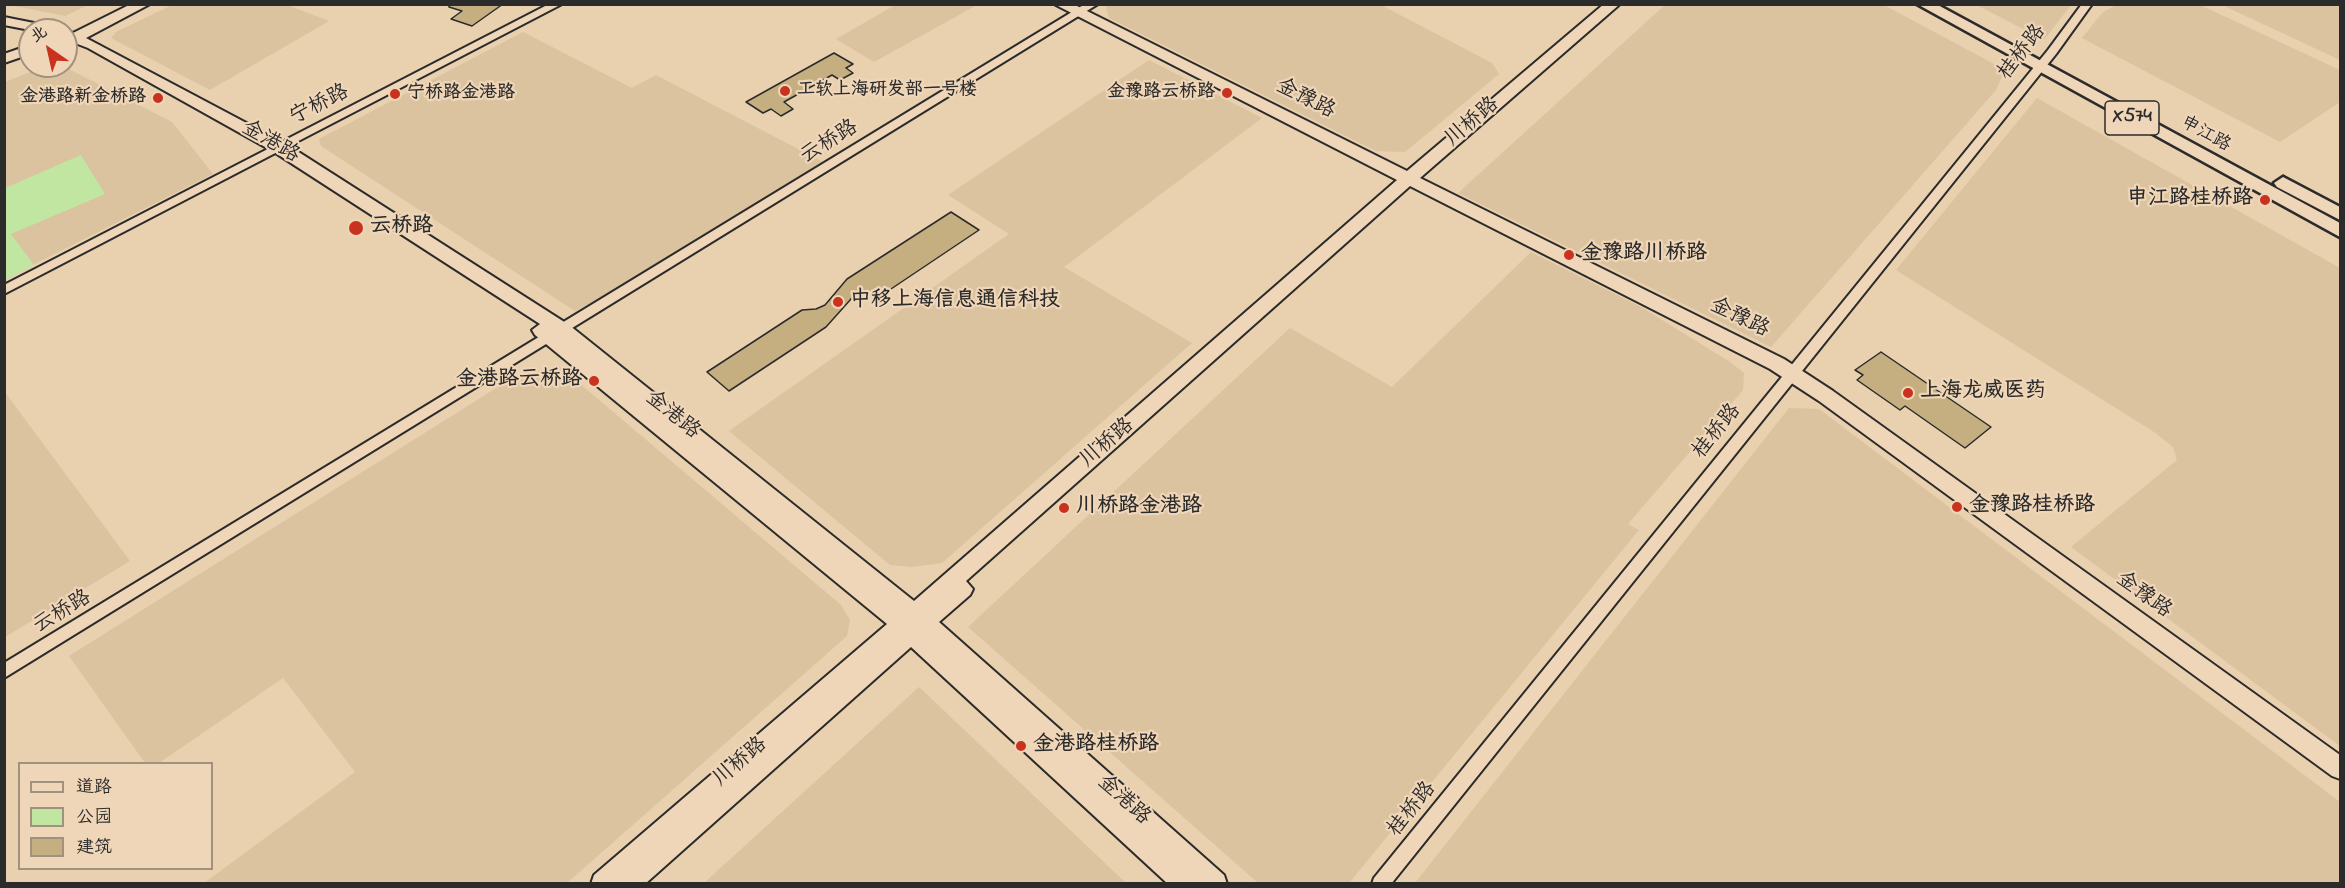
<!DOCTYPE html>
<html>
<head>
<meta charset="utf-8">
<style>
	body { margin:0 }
	#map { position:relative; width:2345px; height:888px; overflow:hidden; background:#e9d0ae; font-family:"Indie Flower","LXGW WenKai TC",sans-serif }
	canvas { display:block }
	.frame { position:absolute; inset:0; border:6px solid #2b2b2b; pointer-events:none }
	.legend { position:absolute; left:18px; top:762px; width:195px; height:108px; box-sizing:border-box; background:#f0d6b8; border:2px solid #a19280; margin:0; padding:8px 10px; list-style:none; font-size:18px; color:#2b2b2b }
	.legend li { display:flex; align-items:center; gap:12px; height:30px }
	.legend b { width:30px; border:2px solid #a19280 }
	.north { position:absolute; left:18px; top:18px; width:60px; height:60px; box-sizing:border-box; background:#f0d6b8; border:2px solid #a19280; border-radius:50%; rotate:326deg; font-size:16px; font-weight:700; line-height:24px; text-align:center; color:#2b2b2b }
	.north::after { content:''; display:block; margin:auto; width:21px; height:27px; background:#c8321e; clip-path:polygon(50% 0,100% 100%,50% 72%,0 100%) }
</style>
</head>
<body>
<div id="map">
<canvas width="2345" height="888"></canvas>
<div class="frame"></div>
<ul class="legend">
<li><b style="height:8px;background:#f0d6b8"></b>道路</li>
<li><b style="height:16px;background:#c0e6a1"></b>公园</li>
<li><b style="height:16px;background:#c5af81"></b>建筑</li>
</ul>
<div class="north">北</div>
</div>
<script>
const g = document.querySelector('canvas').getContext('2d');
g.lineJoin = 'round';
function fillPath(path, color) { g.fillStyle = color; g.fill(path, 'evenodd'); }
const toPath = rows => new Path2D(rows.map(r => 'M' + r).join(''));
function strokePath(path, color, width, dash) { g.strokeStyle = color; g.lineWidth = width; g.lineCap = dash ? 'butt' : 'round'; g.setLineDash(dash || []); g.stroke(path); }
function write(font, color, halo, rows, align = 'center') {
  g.font = font + ' "Indie Flower","LXGW WenKai TC",sans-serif'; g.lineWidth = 4.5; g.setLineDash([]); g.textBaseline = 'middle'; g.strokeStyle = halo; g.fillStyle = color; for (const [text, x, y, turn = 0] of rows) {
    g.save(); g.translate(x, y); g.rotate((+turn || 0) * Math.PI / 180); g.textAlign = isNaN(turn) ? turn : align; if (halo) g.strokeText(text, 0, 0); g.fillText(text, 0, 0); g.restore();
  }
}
fillPath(toPath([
	[897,4,977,4,977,5,874,62,836,39],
	[1666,4,1884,5,2005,70,1996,90,1771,347,1458,193],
	[10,5,88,5,65,16],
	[172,5,287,5,329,21,210,90,111,38,116,32],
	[1110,5,1381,5,1492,63,1499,74,1405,152,1376,151,1109,18,1106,7],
	[1977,5,2071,5,2044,40],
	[2116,5,2200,5,2340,70,2340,102,2280,142,2082,38,2102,13],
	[2222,5,2340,5,2340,60],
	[523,32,632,88,656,75,823,162,615,290,575,311,321,146,319,139],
	[1149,60,1262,118,1064,267,1192,343,942,563,912,567,890,565,729,431,1009,234,948,195],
	[45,66,63,66,172,122,213,174,5,279,5,82],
	[2037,98,2340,268,2340,746,2071,547,2177,460,2173,447,2154,432,1896,270],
	[1531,252,1641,307,1730,362,1744,373,1743,390,1628,524,1639,530,1349,883,1258,883,968,627,1290,328,1392,387],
	[559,366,841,605,850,620,847,636,567,883,204,883,355,772,283,678,159,763,145,763,69,656,517,375],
	[4,391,130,561,5,637,4,637],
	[1789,408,1819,409,2340,802,2340,883,1415,883],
	[919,687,1126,883,704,883]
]), '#dac39e');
fillPath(toPath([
	[81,155,105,194,11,234,34,265,5,280,5,188]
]), '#c0e6a1');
const building = toPath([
	[449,4,503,4,472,26,451,19,462,11,449,7,449,4],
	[834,53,853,64,846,68,853,73,840,80,832,75,784,102,793,109,781,116,771,109,763,113,746,102,834,53],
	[951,212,979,230,882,295,858,295,851,299,826,327,729,391,707,372,802,310,816,309,825,305,847,279,951,212],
	[1881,352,1991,427,1965,448,1905,406,1900,410,1857,380,1863,375,1855,370,1881,352]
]);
fillPath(building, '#c5af81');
strokePath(building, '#2b2b2b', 1.5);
const street = toPath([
	[549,4,562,4,4,294,4,285,549,4],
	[1085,4,1098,4,4,678,4,663,1085,4],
	[2082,4,2092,4,2056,54,1391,884,1372,884,1374,878,2048,50,2082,4]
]);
const secondary = toPath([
	[131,4,150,4,86,38,286,144,569,325,914,601,1397,180,1054,4,1073,4,1407,171,1604,4,1620,4,1420,178,1784,359,1833,391,2340,755,2340,779,2332,776,1819,401,1770,369,1410,186,966,581,973,589,970,595,939,622,1224,875,1227,884,1168,884,911,647,645,884,591,884,594,875,887,624,535,335,532,330,540,324,274,152,88,48,75,43,66,45,66,31,73,33,131,4],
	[4,17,54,27,56,30,30,30,4,25,4,17],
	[30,45,30,54,4,63,4,54,30,45]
]);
const primary = toPath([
	[1917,4,1936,4,2340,223,2340,237,1917,4],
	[2283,177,2340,207,2340,220,2277,187,2274,183,2283,177]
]);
strokePath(street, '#2b2b2b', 4);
strokePath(secondary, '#2b2b2b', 4);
strokePath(primary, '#2b2b2b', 5);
fillPath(street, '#f0d6b8');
fillPath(secondary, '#f0d6b8');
fillPath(primary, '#f0d6b8');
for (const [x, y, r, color] of [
	[785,91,6,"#c8321e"],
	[1227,93,6,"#c8321e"],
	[395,94,6,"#c8321e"],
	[158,98,6,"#c8321e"],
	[2265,200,6,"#c8321e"],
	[356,228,8,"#c8321e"],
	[1569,255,6,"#c8321e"],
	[838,302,6,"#c8321e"],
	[594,381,6,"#c8321e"],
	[1908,393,6,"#c8321e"],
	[1957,507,6,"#c8321e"],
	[1064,508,6,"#c8321e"],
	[1021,746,6,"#c8321e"]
]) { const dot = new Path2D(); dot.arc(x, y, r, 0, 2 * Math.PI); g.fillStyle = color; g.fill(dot); strokePath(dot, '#f0d6b8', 2); }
write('bold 18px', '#2b2b2b', '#f0d6b8', [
	["工软上海研发部一号楼",797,91],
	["金豫路云桥路",1215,93,"right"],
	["宁桥路金港路",407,94],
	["金港路新金桥路",146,98,"right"]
], 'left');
write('18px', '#2b2b2b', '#f0d6b8', [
	["申江路",2205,135,29]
]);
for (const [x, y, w] of [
	[2132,118,54]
]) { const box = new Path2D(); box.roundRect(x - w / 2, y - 17, w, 34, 4.5); g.fillStyle = '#f0d6b8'; g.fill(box); strokePath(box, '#2b2b2b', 1.5); }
write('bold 20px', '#2b2b2b', null, [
	["X574",2132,118]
]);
write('21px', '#2b2b2b', '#f0d6b8', [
	["桂桥路",2023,53,-52],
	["金豫路",1305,100,27],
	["宁桥路",320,106,-27],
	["川桥路",1473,123,-41],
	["金港路",270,143,30],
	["云桥路",830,143,-32],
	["金豫路",1739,319,26],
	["金港路",672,416,39],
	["桂桥路",1718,432,-51],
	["川桥路",1108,444,-41],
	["金豫路",2143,596,36],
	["云桥路",63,613,-31],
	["川桥路",741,763,-41],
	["金港路",1123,801,42],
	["桂桥路",1413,810,-51]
]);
write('bold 21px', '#2b2b2b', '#f0d6b8', [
	["申江路桂桥路",2253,200,"right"],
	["云桥路",370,228],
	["金豫路川桥路",1581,255],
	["中移上海信息通信科技",850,302],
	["金港路云桥路",582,381,"right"],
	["上海龙威医药",1920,393],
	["金豫路桂桥路",1969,507],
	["川桥路金港路",1076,508],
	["金港路桂桥路",1033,746]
], 'left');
</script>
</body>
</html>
